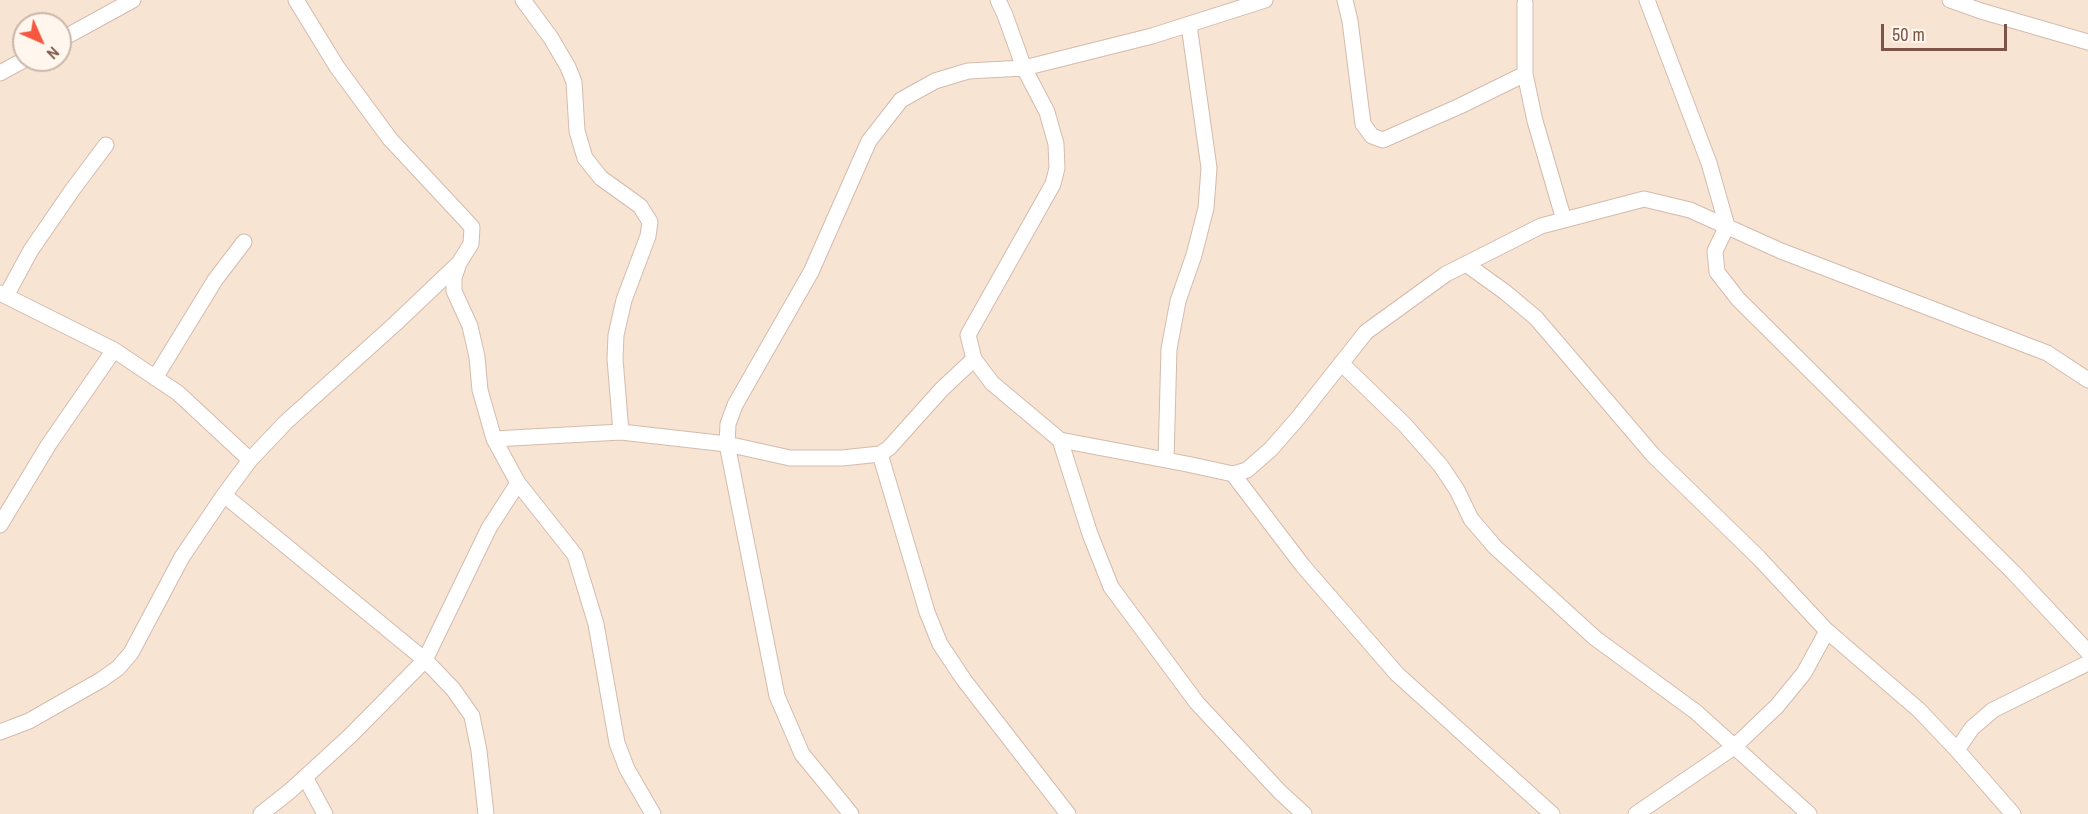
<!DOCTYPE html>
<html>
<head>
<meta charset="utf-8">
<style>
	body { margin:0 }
	#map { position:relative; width:2088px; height:814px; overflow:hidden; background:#fff3e6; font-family:"Archivo Narrow",sans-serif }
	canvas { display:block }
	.north { position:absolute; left:12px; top:12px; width:60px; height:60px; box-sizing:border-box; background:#fff7ee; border:2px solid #cbb6ab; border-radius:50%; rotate:135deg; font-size:16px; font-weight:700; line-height:24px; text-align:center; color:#7c5547 }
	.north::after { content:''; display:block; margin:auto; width:21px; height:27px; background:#f6573e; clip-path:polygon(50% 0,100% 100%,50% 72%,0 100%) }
	.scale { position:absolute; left:1881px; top:24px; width:126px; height:27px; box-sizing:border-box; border:3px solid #7c5547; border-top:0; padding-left:8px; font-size:18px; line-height:21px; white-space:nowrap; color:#7c5547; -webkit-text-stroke:4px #fff7ee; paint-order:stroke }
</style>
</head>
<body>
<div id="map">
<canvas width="2088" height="814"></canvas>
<div class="north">N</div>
<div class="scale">50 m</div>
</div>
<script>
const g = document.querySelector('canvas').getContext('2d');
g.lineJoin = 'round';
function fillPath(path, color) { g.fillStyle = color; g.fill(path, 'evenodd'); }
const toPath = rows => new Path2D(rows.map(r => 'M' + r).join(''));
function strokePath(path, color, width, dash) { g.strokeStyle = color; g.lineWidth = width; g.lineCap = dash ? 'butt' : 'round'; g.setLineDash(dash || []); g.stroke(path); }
fillPath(toPath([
	[0,0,2088,0,2088,814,0,814],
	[24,24,60,24,60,60,24,60]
]), '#f7e4d3');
const street = toPath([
	[296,0,337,67,390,139,472,227,471,244,459,263,454,278,454,291,470,326,477,357,480,390,494,439,518,483,575,555,596,624,617,743,627,769,653,814],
	[523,0,551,38,568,67,574,82,577,131,585,158,601,178,640,206,650,222,648,236,624,300,616,335,615,359,621,432],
	[998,0,1005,15,1024,68,1047,112,1056,144,1057,168,1053,184,968,335,974,359,992,383,1060,440,1187,464,1233,474,1247,470,1271,449,1298,418,1366,332,1446,274,1541,226,1644,199,1690,210,1781,251,2047,353,2088,380],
	[1345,0,1350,21,1363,124,1372,136,1383,140,1460,106,1525,74],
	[1647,0,1709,163,1727,226,1715,251,1717,272,1738,299,2013,572,2088,652],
	[1950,0,1981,11,2088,42],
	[1525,3,1525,74,1535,121,1564,220],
	[60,40,133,0],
	[0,73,24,60],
	[1466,264,1505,292,1536,318,1653,455,1758,557,1827,631,1919,710,1957,750,2013,814],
	[0,293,114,350,178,393,250,460],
	[6,296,31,250,73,189,106,145],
	[1341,363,1405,425,1441,466,1457,490,1471,519,1495,547,1595,638,1696,712,1809,814],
	[155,378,215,280,244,242],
	[494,439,621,432,727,444,790,458,842,458,880,454,889,448,942,389,974,359],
	[1060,440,1090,534,1111,587,1197,703,1280,792,1304,814],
	[880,454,927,612,940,644,964,680,1068,814],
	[1166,459,1169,349,1178,301,1194,255,1206,208,1209,168,1189,25],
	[1233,474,1303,566,1397,674,1552,814],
	[224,495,425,660,453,689,472,716,479,751,486,814],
	[0,525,49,444,114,350],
	[0,732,29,721,101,680,118,668,131,653,182,557,224,495,250,460,286,422,395,324,457,265],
	[1957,750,1972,728,1993,710,2088,663],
	[305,777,325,814],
	[261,814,290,791,350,736,425,660,489,528,518,483],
	[851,814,802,754,777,696,727,444,728,424,735,405,811,272,869,141,901,100,935,81,968,71,1024,68,1152,36,1265,0],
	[1636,814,1734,747,1777,706,1804,673,1827,631]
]);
strokePath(street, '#d5bbad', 17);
strokePath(street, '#fff', 15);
</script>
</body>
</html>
